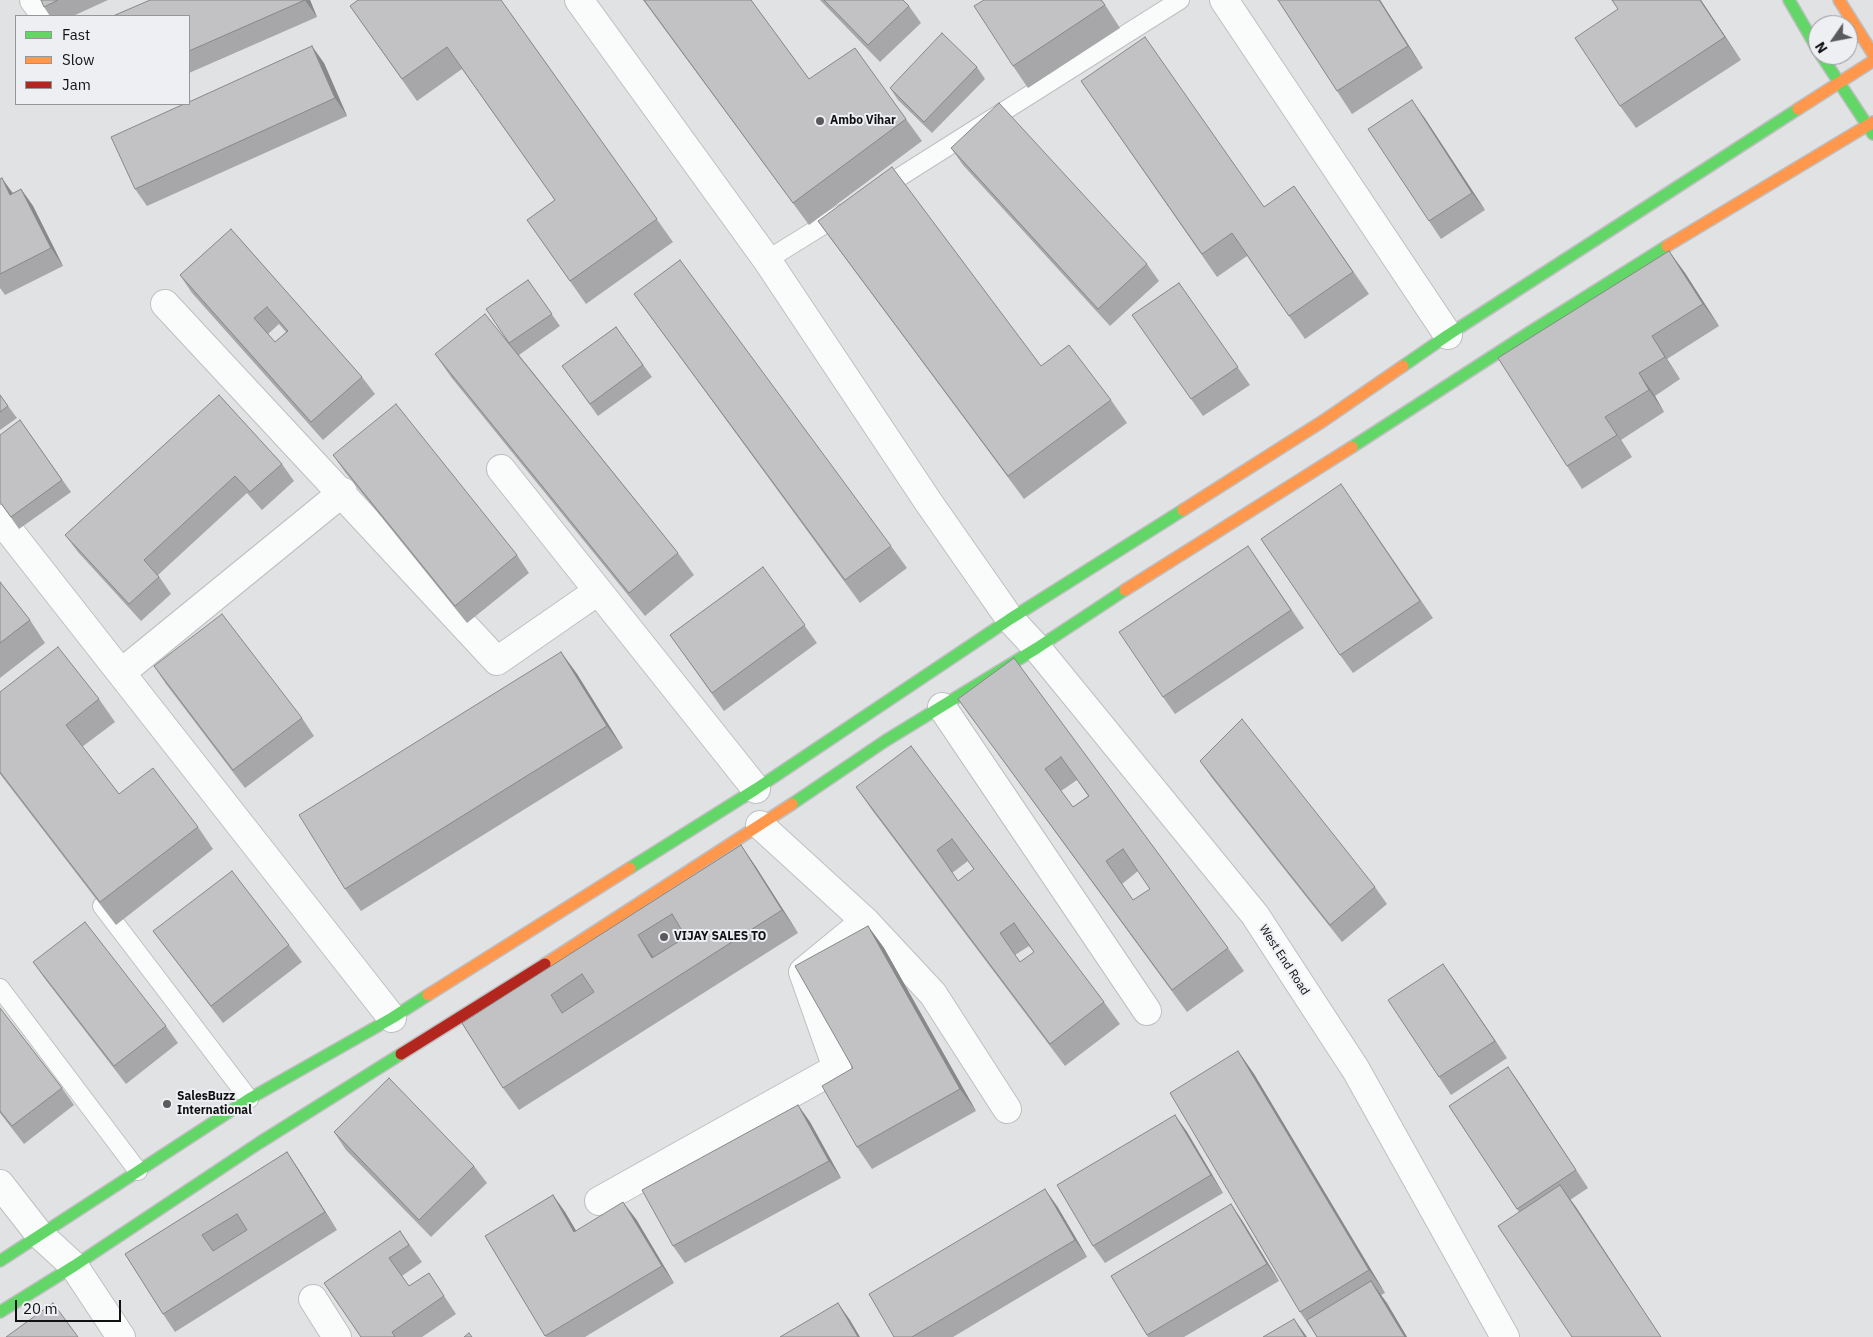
<!DOCTYPE html>
<html>
<head>
<meta charset="utf-8">
<style>
	body { margin:0 }
	#map { position:relative; width:1873px; height:1337px; overflow:hidden; background:#e1e2e4; font-family:"IBM Plex Sans",sans-serif }
	canvas { display:block }
	.legend { position:absolute; left:15px; top:15px; width:175px; height:90px; box-sizing:border-box; background:#edeff3; border:1px solid #959699; margin:0; padding:6px 9px; list-style:none; font-size:15px; color:#111113 }
	.legend li { display:flex; align-items:center; gap:10px; height:25px }
	.legend b { width:25px; border:1px solid #959699 }
	.north { position:absolute; left:1808px; top:15px; width:50px; height:50px; box-sizing:border-box; background:#edeff3; border:1px solid #959699; border-radius:50%; rotate:237deg; font-size:14px; font-weight:700; line-height:20px; text-align:center; color:#111113 }
	.north::after { content:''; display:block; margin:auto; width:18px; height:22px; background:#5a5a5c; clip-path:polygon(50% 0,100% 100%,50% 72%,0 100%) }
	.scale { position:absolute; left:15px; top:1300px; width:106px; height:22px; box-sizing:border-box; border:2px solid #111113; border-top:0; padding-left:6px; font-size:15px; line-height:18px; white-space:nowrap; color:#111113; -webkit-text-stroke:4px #edeff3; paint-order:stroke }
</style>
</head>
<body>
<div id="map">
<canvas width="1873" height="1337"></canvas>
<ul class="legend">
<li><b style="height:6px;background:#63d668"></b>Fast</li>
<li><b style="height:6px;background:#ff974d"></b>Slow</li>
<li><b style="height:6px;background:#b3261e"></b>Jam</li>
</ul>
<div class="north">N</div>
<div class="scale">20 m</div>
</div>
<script>
const g = document.querySelector('canvas').getContext('2d');
g.lineJoin = 'round';
const toPath = rows => new Path2D(rows.map(r => 'M' + r).join(''));
function strokePath(path, color, width, dash) { g.strokeStyle = color; g.lineWidth = width; g.lineCap = dash ? 'butt' : 'round'; g.setLineDash(dash || []); g.stroke(path); }
function fillPath(path, color) { g.fillStyle = color; g.fill(path, 'evenodd'); }
function write(font, color, halo, rows, align = 'center') {
  g.font = font + ' "IBM Plex Sans",sans-serif'; g.lineWidth = 4; g.setLineDash([]); g.textBaseline = 'middle'; g.strokeStyle = halo; g.fillStyle = color; for (const [text, x, y, turn = 0] of rows) {
    g.save(); g.translate(x, y); g.rotate((+turn || 0) * Math.PI / 180); g.textAlign = isNaN(turn) ? turn : align; if (halo) g.strokeText(text, 0, 0); g.fillText(text, 0, 0); g.restore();
  }
}
const lane = toPath([
	[879,190,1180,0],
	[767,260,841,214],
	[102,906,249,1099],
	[0,988,138,1171]
]);
const street = toPath([
	[34,0,46,16],
	[579,0,767,260,929,503,1010,619,1037,648,1255,915,1356,1070,1505,1337],
	[1224,0,1448,335],
	[165,304,497,661,598,591],
	[501,469,756,789],
	[0,519,392,1018],
	[121,673,343,492],
	[942,707,1147,1011],
	[760,825,865,921,933,994,1007,1109],
	[0,1184,39,1234,74,1266,121,1337],
	[599,1201,837,1068,803,972,865,921],
	[313,1299,337,1337]
]);
const fast = toPath([
	[1789,0,1818,50],
	[1821,55,1873,134],
	[1403,366,1448,335,1798,109],
	[1352,447,1530,332,1667,246],
	[792,804,885,741,1037,648,1125,590],
	[630,868,756,789,1010,619,1183,510],
	[0,1261,249,1099,392,1018,428,995],
	[0,1312,74,1266,259,1143,401,1054]
]);
const slow = toPath([
	[1839,0,1873,54],
	[1798,109,1873,61],
	[1667,246,1873,122],
	[1183,510,1323,421,1403,366],
	[1125,590,1352,447],
	[545,964,792,804],
	[428,995,630,868]
]);
const jam = toPath([
	[401,1054,545,964]
]);
strokePath(lane, '#bebfc0', 20);
strokePath(street, '#bebfc0', 30);
strokePath(fast, '#bebfc0', 14);
strokePath(slow, '#bebfc0', 14);
strokePath(jam, '#bebfc0', 14);
strokePath(lane, '#fafbfb', 18);
strokePath(street, '#fafbfb', 28);
strokePath(fast, '#63d668', 11);
strokePath(slow, '#ff974d', 11);
strokePath(jam, '#b3261e', 11);
fillPath(toPath([
	[41,0,108,0,73,16,50,16,44,7],
	[150,0,310,0,317,17,189,73,189,16],
	[501,0,673,242,586,304,527,220,555,200,462,69,417,101,350,6],
	[643,0,751,0,809,79,906,119,922,141,809,225],
	[820,0,903,0,909,6,921,23,880,62],
	[1102,0,1120,28,1028,88,1013,66],
	[1278,0,1380,0,1423,68,1352,114,1337,91],
	[1701,0,1741,60,1636,128,1620,106],
	[324,63,347,116,147,206,135,189],
	[977,67,985,79,932,133,898,100,890,88],
	[1081,81,1264,207,1294,186,1369,294,1305,339,1247,256,1217,277],
	[1424,117,1485,210,1441,239,1429,221],
	[951,148,1147,264,1159,281,1110,326,963,165],
	[0,179,13,193,21,189,33,206,63,266,5,295,0,288],
	[818,221,1041,366,1111,400,1127,423,1024,499,834,243],
	[231,229,362,377,375,394,323,440,192,293,180,275],
	[279,324,286,332,275,342,268,334],
	[1669,251,1685,273,1719,326,1667,359,1680,379,1655,396,1664,412,1621,440,1632,457,1582,489,1567,466],
	[528,280,560,326,519,355,678,553,694,575,645,616,451,377,435,354,505,339],
	[1179,283,1250,385,1203,416,1132,315],
	[634,294,891,546,907,568,860,603],
	[616,327,652,377,598,416,562,366],
	[0,395,17,418,0,430],
	[219,395,282,464,294,481,262,510,247,493,158,575,171,594,141,621,78,552,65,535],
	[20,420,71,492,19,529,0,502],
	[333,455,517,555,529,573,467,623,345,472],
	[1353,501,1433,618,1353,673,1340,655],
	[1260,563,1304,628,1175,714,1163,697],
	[763,567,817,643,724,711,670,635],
	[0,582,30,620,45,643,0,678],
	[561,652,577,674,623,748,361,911,345,889],
	[1014,658,1228,948,1244,971,1187,1012,958,699],
	[1077,780,1088,796,1073,807,1061,791],
	[1138,871,1150,889,1133,900,1122,884],
	[154,666,302,718,314,736,245,788,166,684],
	[0,692,99,699,115,722,82,747,119,794,198,827,213,849,116,925,0,774],
	[911,746,1104,1002,1120,1024,1065,1066,872,810,856,787],
	[968,861,974,869,958,881,952,873],
	[1029,946,1034,952,1020,962,1015,955],
	[1200,761,1375,887,1387,904,1342,942,1212,778],
	[741,845,756,867,798,933,519,1110,503,1088,462,1023],
	[868,926,884,948,976,1111,872,1169,857,1147,853,1068],
	[153,931,289,945,302,962,223,1023,166,948],
	[33,962,166,1026,178,1043,126,1084,45,979],
	[1443,964,1507,1058,1451,1095,1439,1077],
	[0,1008,62,1088,74,1105,24,1144,0,1113],
	[1238,1051,1254,1074,1385,1293,1381,1295,1407,1337,1317,1337,1300,1312],
	[1508,1067,1588,1188,1570,1200,1519,1212,1449,1106],
	[798,1105,810,1122,841,1178,685,1263,673,1246],
	[1175,1115,1187,1132,1223,1193,1105,1263,1093,1246],
	[334,1132,474,1166,487,1183,431,1237,346,1150],
	[287,1152,299,1170,337,1230,175,1332,163,1314,125,1254],
	[553,1195,565,1212,576,1231,636,1219,674,1283,585,1337,546,1337,485,1236],
	[1231,1204,1243,1222,1279,1281,1184,1337,1148,1337,1111,1276],
	[1057,1206,1087,1257,953,1337,894,1337],
	[400,1231,422,1262,402,1276,409,1286,429,1273,456,1314,422,1337,361,1337,324,1283]
]), '#a7a7a9');
fillPath(toPath([
	[305,0,310,0,317,17],
	[1379,0,1380,0,1423,68,1408,46],
	[1700,0,1701,0,1741,60,1725,37],
	[312,46,324,63,347,116,335,98],
	[1412,100,1424,117,1485,210,1472,193],
	[2,178,14,195,10,195],
	[21,189,33,206,63,266,51,248],
	[1669,251,1685,273,1719,326,1703,304],
	[1652,336,1667,359,1680,379,1665,357],
	[1639,373,1655,396,1664,412,1649,390],
	[1605,417,1621,440,1632,457,1617,435],
	[561,652,577,674,623,748,607,726],
	[741,845,756,867,798,933,782,910],
	[868,926,884,948,976,1111,960,1089],
	[638,935,654,958,652,958],
	[1443,964,1455,981,1507,1058,1495,1041],
	[1238,1051,1254,1074,1385,1293,1369,1270],
	[1508,1067,1520,1084,1588,1188,1576,1170],
	[798,1105,810,1122,841,1178,829,1161],
	[1175,1115,1187,1132,1223,1193,1211,1175],
	[287,1152,299,1170,337,1230,325,1212],
	[1560,1185,1576,1207,1661,1337],
	[1045,1189,1057,1206,1087,1257,1075,1240],
	[553,1195,565,1212,587,1249,574,1232],
	[623,1202,636,1219,674,1283,662,1266],
	[1231,1204,1243,1222,1279,1281,1267,1264],
	[1371,1281,1387,1303,1407,1337,1405,1337],
	[838,1303,850,1320,860,1337,858,1337],
	[1294,1319,1307,1337,1305,1337]
]), '#888889');
const building = toPath([
	[41,0,58,0,44,7,41,0],
	[150,0,305,0,189,51,189,16,113,16,150,0],
	[358,0,501,0,657,219,570,281,527,220,555,200,447,47,402,79,350,6,358,0],
	[644,0,751,0,809,79,855,48,906,119,793,203,644,0],
	[824,0,903,0,909,6,868,45,824,0],
	[984,0,1101,0,1105,5,1013,66,974,6,984,0],
	[1278,0,1379,0,1408,46,1337,91,1278,0],
	[1612,0,1700,0,1725,37,1620,106,1575,38,1618,9,1612,0],
	[942,33,977,67,924,122,890,88,942,33],
	[1145,37,1264,207,1294,186,1353,272,1289,316,1232,233,1202,254,1081,81,1145,37],
	[312,46,335,98,135,189,111,137,184,104,189,104,189,102,312,46],
	[1412,100,1472,193,1429,221,1368,129,1412,100],
	[999,103,1147,264,1098,309,951,148,999,103],
	[892,167,1041,366,1069,345,1111,400,1008,476,818,221,892,167],
	[2,178,10,195,21,189,51,248,0,274,0,179,2,178],
	[231,229,362,377,311,422,180,275,231,229],
	[267,307,288,331,275,342,254,318,267,307],
	[1669,251,1703,304,1652,336,1665,357,1639,373,1649,390,1605,417,1617,435,1567,466,1498,358,1669,251],
	[680,260,891,546,845,580,634,294,680,260],
	[528,280,552,314,509,343,486,309,528,280],
	[1179,283,1238,367,1191,399,1132,315,1179,283],
	[485,314,678,553,629,593,435,354,485,314],
	[616,327,643,365,590,404,562,366,616,327],
	[0,395,8,406,0,412,0,395],
	[219,395,282,464,250,492,235,476,144,560,159,577,129,604,65,535,219,395],
	[396,404,517,555,455,606,333,455,396,404],
	[20,420,62,480,11,517,0,502,0,435,20,420],
	[1341,484,1420,601,1340,655,1261,539,1341,484],
	[1248,546,1291,610,1163,697,1119,632,1248,546],
	[763,567,805,625,712,693,670,635,763,567],
	[0,582,30,620,0,643,0,582],
	[222,614,302,718,233,770,154,666,222,614],
	[58,647,99,699,66,725,119,794,153,768,198,827,100,902,0,772,0,692,58,647],
	[561,652,607,726,345,889,299,815,561,652],
	[1014,658,1228,948,1172,990,958,699,1014,658],
	[1061,757,1089,796,1073,807,1045,769,1061,757],
	[1123,849,1150,889,1133,900,1106,861,1123,849],
	[1242,719,1375,887,1330,925,1200,761,1242,719],
	[911,746,1104,1002,1050,1044,856,787,911,746],
	[952,839,974,869,958,881,937,850,952,839],
	[1014,923,1034,952,1020,962,1000,933,1014,923],
	[741,845,782,910,503,1088,462,1023,741,845],
	[672,914,686,937,652,958,638,935,672,914],
	[582,974,594,992,562,1013,551,995,582,974],
	[232,871,289,945,211,1006,153,931,232,871],
	[85,922,166,1026,114,1066,33,962,85,922],
	[868,926,960,1089,857,1147,822,1086,853,1068,795,966,868,926],
	[1443,964,1495,1041,1439,1077,1388,1000,1443,964],
	[0,1008,62,1088,12,1126,0,1111,0,1008],
	[1238,1051,1369,1270,1300,1312,1170,1093,1238,1051],
	[1508,1067,1576,1170,1517,1209,1449,1106,1508,1067],
	[389,1078,474,1166,419,1220,334,1132,389,1078],
	[798,1105,829,1161,673,1246,642,1190,798,1105],
	[1175,1115,1211,1175,1093,1246,1057,1185,1175,1115],
	[287,1152,325,1212,163,1314,125,1254,287,1152],
	[237,1214,247,1230,213,1251,202,1235,237,1214],
	[1560,1185,1661,1337,1572,1337,1498,1226,1560,1185],
	[1045,1189,1075,1240,912,1337,894,1337,869,1294,1045,1189],
	[553,1195,574,1232,623,1202,662,1266,545,1336,485,1236,553,1195],
	[1231,1204,1267,1264,1147,1335,1111,1276,1231,1204],
	[400,1231,409,1245,389,1258,409,1286,429,1273,444,1296,392,1332,395,1337,361,1337,324,1283,400,1231],
	[1371,1281,1405,1337,1317,1337,1307,1320,1371,1281],
	[53,1303,78,1337,6,1337,53,1303],
	[838,1303,858,1337,780,1337,838,1303],
	[1294,1319,1305,1337,1263,1337,1294,1319],
	[469,1333,472,1337,464,1337,469,1333]
]);
fillPath(building, '#c2c2c4');
strokePath(building, '#888889', 1);
for (const [x, y, r, color] of [
	[820,121,5,"#5a5a5c"],
	[664,937,5,"#5a5a5c"],
	[167,1104,5,"#5a5a5c"]
]) { const dot = new Path2D(); dot.arc(x, y, r, 0, 2 * Math.PI); g.fillStyle = color; g.fill(dot); strokePath(dot, '#edeff3', 2); }
write('bold 12px', '#111113', '#edeff3', [
	["Ambo Vihar",830,121],
	["VIJAY SALES TO",674,937],
	["SalesBuzz",177,1097],
	["International",177,1111]
], 'left');
write('12px', '#111113', '#edeff3', [
	["West End Road",1284,960,57]
]);
</script>
</body>
</html>
